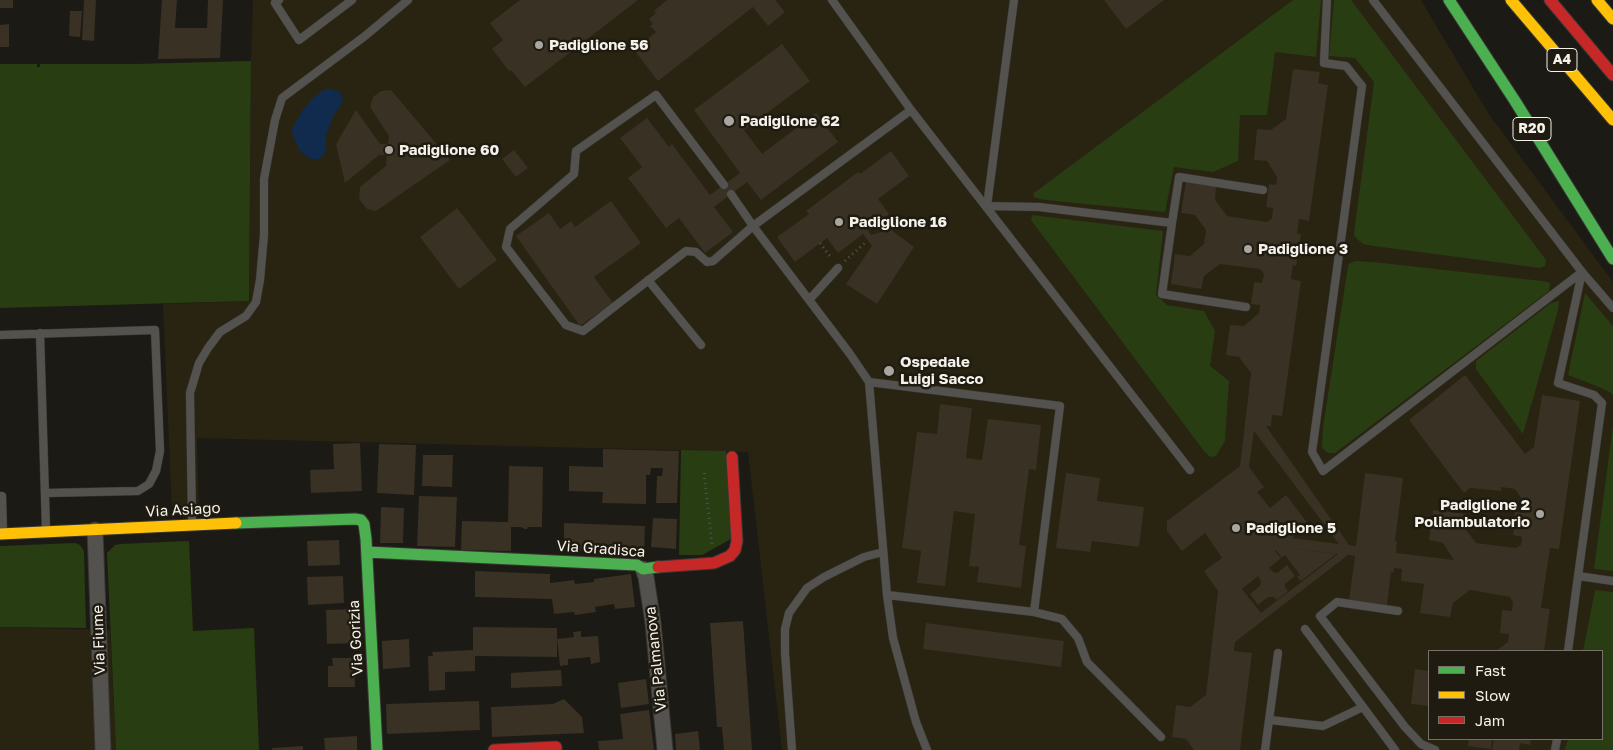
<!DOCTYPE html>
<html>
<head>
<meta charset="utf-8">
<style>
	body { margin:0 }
	#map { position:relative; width:1613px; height:750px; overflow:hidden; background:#1c1a14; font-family:"Golos Text",sans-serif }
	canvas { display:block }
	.legend { position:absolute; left:1428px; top:650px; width:175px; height:90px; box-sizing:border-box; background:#1f1b10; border:1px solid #757168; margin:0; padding:6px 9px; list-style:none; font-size:15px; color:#f5f2eb }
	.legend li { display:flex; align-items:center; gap:10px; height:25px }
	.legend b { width:25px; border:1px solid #757168 }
</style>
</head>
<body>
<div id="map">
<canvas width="1613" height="750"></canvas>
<ul class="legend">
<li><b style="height:6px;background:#4caf50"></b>Fast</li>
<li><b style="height:6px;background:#ffc107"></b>Slow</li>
<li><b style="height:6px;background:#c62828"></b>Jam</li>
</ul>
</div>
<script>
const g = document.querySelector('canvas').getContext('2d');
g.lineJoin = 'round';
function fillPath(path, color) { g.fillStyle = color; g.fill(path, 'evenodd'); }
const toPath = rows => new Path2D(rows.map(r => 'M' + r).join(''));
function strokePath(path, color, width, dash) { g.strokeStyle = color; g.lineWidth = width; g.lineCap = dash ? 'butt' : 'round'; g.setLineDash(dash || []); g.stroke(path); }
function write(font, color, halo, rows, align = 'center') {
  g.font = font + ' "Golos Text",sans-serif'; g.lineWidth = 5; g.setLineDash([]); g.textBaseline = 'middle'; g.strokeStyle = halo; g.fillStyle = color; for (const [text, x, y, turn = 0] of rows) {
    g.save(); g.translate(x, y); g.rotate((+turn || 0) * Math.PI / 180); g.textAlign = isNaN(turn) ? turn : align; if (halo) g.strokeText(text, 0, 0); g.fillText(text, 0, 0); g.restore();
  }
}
fillPath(toPath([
	[253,0,1421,0,1488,113,1613,282,1613,750,782,750,748,452,197,438,199,512,172,512,163,304,249,301,251,61],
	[1429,651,1602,651,1602,739,1429,739],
	[0,627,110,630,116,750,0,750]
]), '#292312');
fillPath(toPath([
	[1293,0,1321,0,1316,57,1275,52,1267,115,1240,115,1238,161,1213,172,1174,167,1165,212,1046,200,1036,198,1033,196,1034,193],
	[1334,0,1351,0,1546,260,1545,266,1540,268,1374,246,1363,244,1358,240,1354,235,1355,226,1374,82,1355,58,1329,56],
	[251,61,249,301,0,308,0,64,37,64,37,67,40,67,40,64,135,64],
	[1032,215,1163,231,1156,295,1167,305,1204,311,1215,331,1210,366,1229,381,1225,441,1216,456,1210,457,1204,451,1031,220],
	[1356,261,1383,263,1542,281,1550,283,1549,291,1335,453,1328,453,1322,448,1323,427,1348,266,1350,263],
	[1585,293,1613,326,1613,395,1608,391,1594,385,1568,375],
	[1559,301,1558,310,1523,434,1476,369,1476,361,1551,303],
	[1613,425,1613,571,1594,569],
	[681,450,726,451,733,538,702,555,679,555],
	[189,541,193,631,254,628,259,750,116,750,107,553,115,545,120,544],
	[75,543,80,545,84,551,86,628,0,627,0,546],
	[1595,590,1613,592,1613,750,1565,750,1568,739,1602,739,1602,651,1583,651]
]), '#283d11');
fillPath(toPath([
	[325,89,331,89,340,92,343,98,341,105,333,116,326,135,326,149,324,154,319,159,312,159,304,155,299,149,293,135,292,129,302,111,314,97]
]), '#112b4f');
fillPath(toPath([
	[0,0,13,0,13,8,0,8],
	[84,0,96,0,94,41,82,40],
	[162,0,177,0,175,28,207,28,208,0,223,0,220,58,158,59],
	[520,0,638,0,525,87,511,70,510,72,492,49,503,40,490,23],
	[667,0,775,0,785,12,768,26,753,7,658,81,634,50,656,32,650,26,653,24,649,19,656,13,654,11],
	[1104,0,1164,0,1126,29],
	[70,11,82,11,80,37,69,36],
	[9,24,9,47,0,47,0,25],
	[782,44,810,81,744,130,762,154,816,113,838,142,761,200,747,182,714,207,733,232,705,253,679,218,666,228,628,178,642,167,620,138,647,118,669,147,672,144,710,195,740,173,694,110],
	[1293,69,1320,72,1318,83,1328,85,1309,221,1299,219,1297,234,1301,234,1296,266,1293,265,1291,279,1301,281,1282,416,1272,415,1271,426,1266,426,1349,545,1356,546,1365,473,1403,478,1395,541,1397,541,1396,553,1454,560,1443,543,1429,540,1433,510,1465,514,1464,527,1476,543,1516,548,1521,545,1522,537,1513,535,1515,512,1525,513,1526,505,1515,489,1501,487,1501,491,1470,488,1464,493,1409,420,1465,375,1525,454,1534,447,1542,395,1580,401,1559,549,1550,548,1541,608,1550,609,1544,651,1496,651,1508,642,1509,634,1500,633,1502,610,1512,611,1513,602,1510,597,1470,590,1453,603,1450,617,1420,613,1424,584,1401,581,1402,569,1394,568,1393,573,1391,572,1387,605,1349,600,1355,556,1348,555,1235,642,1234,651,1252,653,1240,750,1194,750,1186,739,1172,737,1176,705,1190,707,1206,695,1218,591,1204,571,1222,558,1205,533,1182,551,1167,531,1167,521,1240,466,1251,373,1239,357,1226,355,1230,325,1244,326,1259,313,1260,305,1251,304,1254,282,1262,283,1264,274,1260,269,1220,264,1204,276,1201,289,1171,284,1175,254,1190,256,1204,244,1206,230,1195,215,1181,213,1186,182,1216,186,1215,200,1227,216,1267,222,1272,218,1273,208,1266,207,1269,184,1276,185,1277,177,1267,161,1254,160,1257,129,1271,130,1286,119],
	[1254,431,1339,544,1292,538,1309,525,1286,495,1270,508,1257,492,1264,487,1249,467],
	[1280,547,1338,554,1261,613,1242,589,1258,576,1261,581,1260,586,1250,594,1258,605,1268,597,1274,597,1277,600,1288,591,1285,587,1285,584,1295,576,1287,565,1277,573,1273,572,1269,568,1281,558,1275,551,1276,550,1282,558,1285,555,1300,575,1297,577,1301,581,1336,554],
	[391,90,450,160,376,211,367,209,359,199,360,187,386,166,387,155,379,155,345,183,336,144,356,110,380,144,388,144,389,136,370,107,373,97,381,91],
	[514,150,528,168,516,177,502,159],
	[891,151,909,176,878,199,889,214,868,230,871,235,890,229,914,247,877,304,846,284,872,246,863,234,838,253,827,238,795,262,777,237,809,214,806,211,858,172,860,174],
	[611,201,641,243,594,277,613,303,580,326,516,236,549,213,560,229,571,221,575,227],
	[457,208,497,260,459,289,420,237],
	[940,404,972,408,966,458,982,460,988,419,1041,425,1036,470,1029,469,1019,545,1026,546,1021,588,977,582,979,567,969,566,975,514,954,511,945,586,917,583,921,551,902,548,917,432,937,434],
	[360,443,362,491,311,493,310,470,334,469,333,444],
	[379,444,416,445,414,495,377,493],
	[603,449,679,451,677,503,656,503,657,476,662,476,663,468,651,468,650,475,646,475,646,504,602,503,603,492,569,491,569,466,603,467],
	[423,455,453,455,452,487,422,486],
	[509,466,543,467,542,527,528,527,527,529,525,529,521,527,511,527,511,551,461,550,462,521,508,522],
	[1066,473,1100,478,1097,501,1144,507,1139,547,1092,541,1090,552,1056,548],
	[419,496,457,497,455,547,417,546],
	[381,507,404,508,403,543,380,543],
	[653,518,677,519,676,549,651,547],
	[564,523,645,526,644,552,564,550],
	[339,540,340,565,308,566,307,541],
	[475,571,550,574,550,583,574,580,575,584,594,582,594,579,631,574,635,607,615,609,614,604,595,607,596,612,575,615,574,612,554,614,552,599,475,597],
	[343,576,344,603,308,605,307,577],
	[354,609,355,643,327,644,326,610],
	[743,621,752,750,724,750,722,727,717,727,710,623],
	[926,623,1064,641,1061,667,923,649],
	[473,627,557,628,557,657,475,656,475,671,445,672,445,690,429,691,428,656,433,656,432,652,473,650],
	[581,631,581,637,598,636,600,662,591,664,590,657,568,659,568,665,560,666,557,639,574,637,573,632],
	[409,639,410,667,383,669,382,641],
	[332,658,354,658,355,687,328,687,328,666,333,666],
	[1415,669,1429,671,1429,706,1411,704],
	[561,670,562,686,511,688,511,673],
	[646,679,649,704,621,708,618,683],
	[564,699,582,717,584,733,492,737,491,707,553,704],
	[479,701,480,730,387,734,386,704],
	[649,710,654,750,599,750,598,741,623,739,620,714],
	[698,731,700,750,676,750,675,734],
	[357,736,357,750,325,750,324,738],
	[1469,739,1492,739,1491,749,1468,746],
	[1494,739,1531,739,1530,745,1520,743,1519,750,1492,750],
	[303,746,303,750,272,750,272,748]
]), '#383124');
const lane = toPath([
	[279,0,275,3,299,40,352,0],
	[832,0,911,110,1190,470],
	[1014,0,987,206,1039,207,1172,223,1179,177,1263,190],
	[1327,0,1324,63,1346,66,1362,86,1312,452,1323,471,1582,272],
	[1373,0,1582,272,1613,308],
	[724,185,656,95,576,151,574,174,510,229,506,247,566,325,583,331,686,251,696,252,707,262,713,261,753,226,911,110],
	[731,194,753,226,850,354,869,382,887,595,893,638,916,722,927,750],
	[1172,223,1162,294,1246,307],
	[648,280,701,345],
	[809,300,838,268],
	[40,333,46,529],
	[0,335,155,330,160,451,156,471,149,484,138,491,45,493],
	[869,382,1060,406,1034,612],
	[0,496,2,496,3,532],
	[192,521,190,393,199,363,208,348,220,332,246,316,256,302,260,280,264,235,264,179,275,120,282,98,365,36,408,0],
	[1578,576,1602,403,1594,395,1558,383,1582,272],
	[887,595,1034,612,1062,619,1078,638,1087,662,1161,737],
	[1398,611,1337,602,1320,616,1405,727,1421,744,1435,750],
	[1305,629,1395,750],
	[1568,651,1578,576,1613,581],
	[1270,720,1323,726,1363,707],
	[792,750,785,653,785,629,789,613,807,588,824,577,864,557,883,552],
	[1265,750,1278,653],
	[1555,750,1557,739]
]);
const street = toPath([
	[95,530,103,750],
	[643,569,646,577,653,623,665,750]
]);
const fast = toPath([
	[1449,0,1515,101,1613,259],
	[236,523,355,519,361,520,364,524,366,539,377,750],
	[367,552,637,565,643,569,658,567]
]);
const slow = toPath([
	[1511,0,1613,120],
	[1597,0,1613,19],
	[0,534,236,523]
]);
const jam = toPath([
	[1550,0,1613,75],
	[658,567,714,563,730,556,735,550,737,541,732,457],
	[494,750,556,747,556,750]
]);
strokePath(lane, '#393733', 9);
strokePath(street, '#393733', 17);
strokePath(fast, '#393733', 13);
strokePath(slow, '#393733', 13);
strokePath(jam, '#393733', 13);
strokePath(toPath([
	[820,243,832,259],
	[845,261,867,241],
	[704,473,712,544]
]), '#54524e', 3, [1, 4]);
strokePath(lane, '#54524e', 8);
strokePath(street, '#54524e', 15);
strokePath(fast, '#4caf50', 11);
strokePath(slow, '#ffc107', 11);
strokePath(jam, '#c62828', 11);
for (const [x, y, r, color] of [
	[539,45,5,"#a9a6a0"],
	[729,121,6,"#a9a6a0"],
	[389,150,5,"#a9a6a0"],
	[839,222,5,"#a9a6a0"],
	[1248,249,5,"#a9a6a0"],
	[889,371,6,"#a9a6a0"],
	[1540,514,5,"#a9a6a0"],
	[1236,528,5,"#a9a6a0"]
]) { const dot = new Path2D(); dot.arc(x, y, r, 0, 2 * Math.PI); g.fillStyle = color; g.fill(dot); strokePath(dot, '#1f1b10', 2); }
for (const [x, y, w] of [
	[1562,60,30],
	[1532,129,38]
]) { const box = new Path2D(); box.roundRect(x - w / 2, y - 11.5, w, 23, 4); g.fillStyle = '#1f1b10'; g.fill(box); strokePath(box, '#f5f2eb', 1); }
write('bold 14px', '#f5f2eb', null, [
	["A4",1562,60],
	["R20",1532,129]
]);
write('bold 15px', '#f5f2eb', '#1f1b10', [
	["Padiglione 56",549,45],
	["Padiglione 62",740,121],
	["Padiglione 60",399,150],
	["Padiglione 16",849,222],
	["Padiglione 3",1258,249],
	["Ospedale",900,362],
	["Luigi Sacco",900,379],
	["Padiglione 2",1530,505,"right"],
	["Poliambulatorio",1530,522,"right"],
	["Padiglione 5",1246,528]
], 'left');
write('15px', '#f5f2eb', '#1f1b10', [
	["Via Asiago",183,510,-3],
	["Via Gradisca",601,549,4],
	["Via Gorizia",356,638,-93],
	["Via Fiume",99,640,-92],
	["Via Palmanova",656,659,-96]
]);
</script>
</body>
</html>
